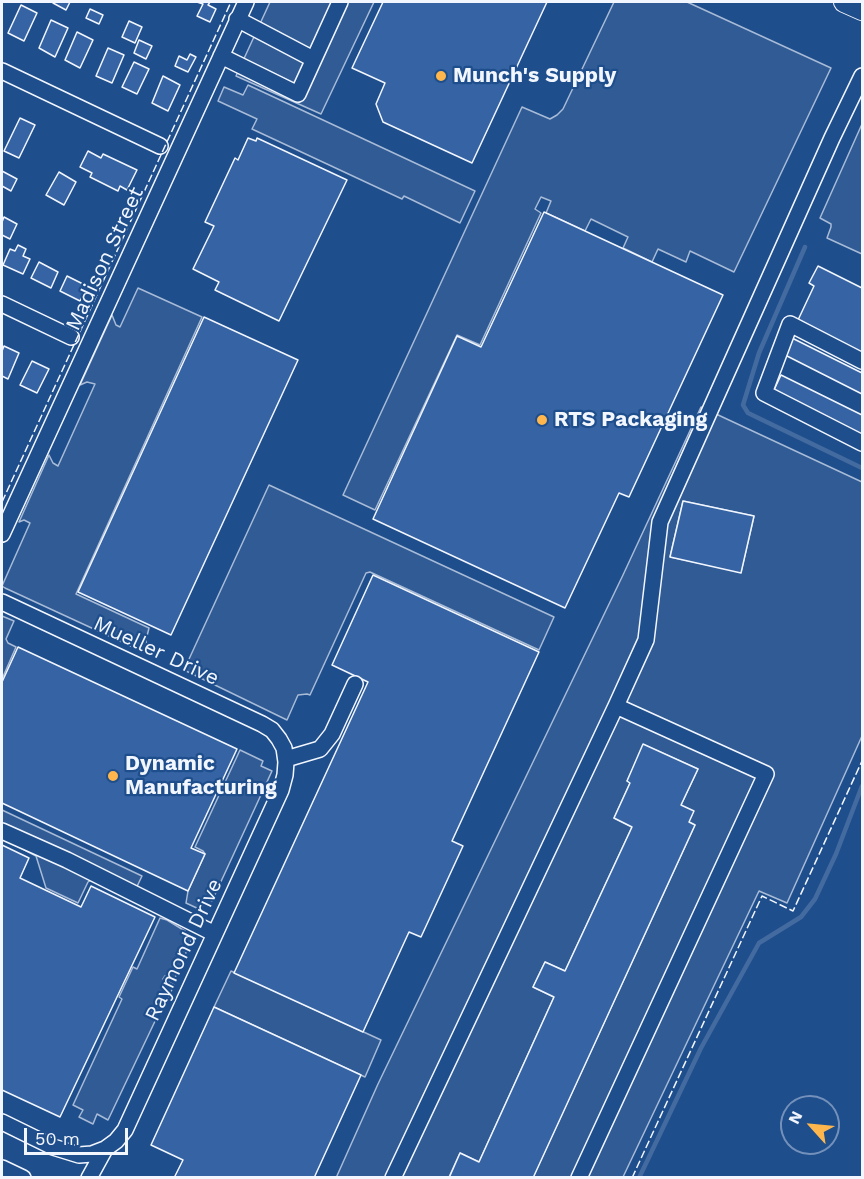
<!DOCTYPE html>
<html>
<head>
<meta charset="utf-8">
<style>
	body { margin:0 }
	#map { position:relative; width:864px; height:1179px; overflow:hidden; background:#1f4e8c; font-family:"Work Sans",sans-serif }
	canvas { display:block }
	.frame { position:absolute; inset:0; border:3px solid #f2f6ff; pointer-events:none }
	.north { position:absolute; left:780px; top:1095px; width:60px; height:60px; box-sizing:border-box; background:#1f4e8c; border:2px solid #7391ba; border-radius:50%; rotate:297deg; font-size:16px; font-weight:700; line-height:24px; text-align:center; color:#f2f6ff }
	.north::after { content:''; display:block; margin:auto; width:21px; height:27px; background:#ffb74d; clip-path:polygon(50% 0,100% 100%,50% 72%,0 100%) }
	.scale { position:absolute; left:24px; top:1128px; width:104px; height:27px; box-sizing:border-box; border:3px solid #f2f6ff; border-top:0; padding-left:8px; font-size:18px; line-height:21px; white-space:nowrap; color:#f2f6ff; -webkit-text-stroke:4px #1f4e8c; paint-order:stroke }
</style>
</head>
<body>
<div id="map">
<canvas width="864" height="1179"></canvas>
<div class="frame"></div>
<div class="north">N</div>
<div class="scale">50 m</div>
</div>
<script>
const g = document.querySelector('canvas').getContext('2d');
g.lineJoin = 'round';
function fillPath(path, color) { g.fillStyle = color; g.fill(path, 'evenodd'); }
const toPath = rows => new Path2D(rows.map(r => 'M' + r).join(''));
function strokePath(path, color, width, dash) { g.strokeStyle = color; g.lineWidth = width; g.lineCap = dash ? 'butt' : 'round'; g.setLineDash(dash || []); g.stroke(path); }
function write(font, color, halo, rows, align = 'center') {
  g.font = font + ' "Work Sans",sans-serif'; g.lineWidth = 4.5; g.setLineDash([]); g.textBaseline = 'middle'; g.strokeStyle = halo; g.fillStyle = color; for (const [text, x, y, turn = 0] of rows) {
    g.save(); g.translate(x, y); g.rotate((+turn || 0) * Math.PI / 180); g.textAlign = isNaN(turn) ? turn : align; if (halo) g.strokeText(text, 0, 0); g.fillText(text, 0, 0); g.restore();
  }
}
const built = toPath([
	[270,2,374,2,321,114,236,76,270,2],
	[614,2,687,2,831,68,734,272,690,251,686,262,658,249,652,262,623,248,628,237,591,219,585,231,546,213,551,201,541,197,535,209,541,213,480,345,457,335,375,510,343,495,522,107,550,119,557,115,563,109,614,2],
	[248,85,475,191,460,223,404,196,402,199,252,129,257,119,218,101,224,87,243,95,248,85],
	[862,124,862,254,827,238,831,227,831,224,820,218,862,124],
	[138,288,202,317,76,594,149,628,146,640,148,654,5,588,2,586,30,523,24,520,19,522,49,455,53,463,58,466,95,384,87,382,80,385,112,315,116,325,120,327,138,288],
	[701,407,862,482,862,736,787,903,759,891,623,1177,533,1177,695,825,689,822,681,805,698,769,644,745,627,781,630,783,614,818,632,827,565,971,545,962,533,987,554,997,479,1162,460,1153,449,1177,336,1178,378,1084,623,575,701,407],
	[683,501,754,516,741,572,670,557,683,501],
	[269,485,554,617,539,650,370,572,366,573,310,695,307,694,298,695,287,720,184,670,269,485],
	[2,616,14,621,6,639,8,643,16,647,2,679,2,616],
	[240,750,263,761,261,766,272,771,212,901,206,898,201,910,186,903,188,891,205,854,203,851,195,847,240,750],
	[2,810,142,876,131,899,91,880,88,882,78,903,46,888,36,856,2,838,2,810],
	[160,918,167,920,185,931,183,935,192,939,174,980,165,976,163,979,174,985,161,1014,149,1010,147,1012,157,1017,108,1120,97,1114,93,1124,79,1117,83,1110,73,1105,122,999,119,997,133,967,137,969,160,918],
	[231,971,381,1040,365,1077,214,1007,231,971]
]);
fillPath(built, '#305b95');
strokePath(built, '#a8bbd7', 1.5);
strokePath(toPath([
	[805,247,759,353,743,405,748,413,862,468],
	[639,1178,701,1048,759,943,801,917,815,899,836,854,862,786]
]), '#446ba0', 4.5);
const building = toPath([
	[53,2,70,2,66,10,53,3,53,2],
	[197,2,210,2,208,5,216,9,210,22,197,16,203,4,197,2],
	[383,2,547,2,472,163,383,122,376,104,385,83,352,68,383,2],
	[21,5,37,13,24,41,8,33,21,5],
	[90,9,103,15,99,24,86,18,90,9],
	[51,20,68,28,55,57,39,48,51,20],
	[129,21,142,27,135,43,122,37,129,21],
	[77,32,93,40,80,68,65,60,77,32],
	[139,40,152,46,146,59,134,53,139,40],
	[108,48,124,55,112,83,96,76,108,48],
	[190,54,196,57,188,72,175,66,179,56,187,60,190,54],
	[134,62,149,69,137,94,122,87,134,62],
	[163,76,180,85,168,111,152,103,163,76],
	[20,118,35,125,19,158,4,151,20,118],
	[248,138,256,141,257,138,347,180,279,321,215,290,219,282,193,269,214,226,205,222,235,158,238,160,248,138],
	[88,151,101,158,103,154,137,170,127,190,120,186,118,191,90,177,92,173,80,167,88,151],
	[2,171,17,179,11,191,2,186,2,171],
	[59,172,76,182,64,205,46,195,59,172],
	[544,212,723,295,629,497,619,493,565,608,373,519,457,336,481,347,544,212],
	[4,217,17,224,10,239,2,235,2,222,4,217],
	[18,245,26,249,23,256,30,259,23,274,3,265,10,249,15,251,18,245],
	[39,262,58,272,51,288,31,278,39,262],
	[818,266,862,288,862,353,798,320,814,286,809,283,818,266],
	[67,276,87,286,80,301,60,291,67,276],
	[204,317,298,360,171,635,78,592,204,317],
	[792,338,862,373,862,394,785,355,792,338],
	[4,346,19,353,8,379,2,376,2,351,4,346],
	[32,361,49,369,37,393,20,385,32,361],
	[781,375,862,415,862,437,773,392,781,375],
	[683,501,754,516,741,573,670,557,683,501],
	[373,575,539,652,452,841,463,846,421,937,409,932,363,1032,234,973,368,682,332,665,373,575],
	[18,647,237,749,191,848,205,854,188,891,2,803,2,682,18,647],
	[643,744,698,769,681,805,694,811,689,822,695,825,533,1178,449,1178,460,1153,479,1162,554,997,533,987,545,962,565,971,632,827,614,818,630,783,627,781,643,744],
	[2,845,29,858,20,878,81,907,91,886,155,917,60,1117,2,1090,2,845],
	[214,1007,361,1075,314,1178,174,1178,183,1160,151,1145,214,1007]
]);
fillPath(building, '#3563a3');
strokePath(building, '#f2f6ff', 1.5);
const minor = toPath([
	[237,19,313,59],
	[221,56,298,94,340,2],
	[2,71,160,146],
	[2,304,71,337],
	[862,361,790,324,764,393,862,443],
	[2,534,246,2],
	[2,602,262,724,272,730,279,739,284,748,286,762,285,775,281,790,125,1130,116,1141,105,1149,92,1154,79,1155,53,1147,2,1122],
	[286,759,320,749,332,734,355,684],
	[2,831,67,860,215,934],
	[2,1168,23,1178],
	[89,1178,105,1149],
	[393,1178,616,706,646,640,660,522,832,138,862,76],
	[579,1178,766,774,616,706]
]);
const major = toPath([
	[844,2,862,10]
]);
strokePath(minor, '#f2f6ff', 18);
strokePath(major, '#f2f6ff', 22);
strokePath(minor, '#1f4e8c', 15);
strokePath(major, '#1f4e8c', 20);
strokePath(toPath([
	[2,502,231,2],
	[632,1178,762,896,793,911,862,761]
]), '#f2f6ff', 1.5, [8, 3]);
for (const [x, y, r, color] of [
	[441,76,6,"#ffb74d"],
	[542,420,6,"#ffb74d"],
	[113,776,6,"#ffb74d"]
]) { const dot = new Path2D(); dot.arc(x, y, r, 0, 2 * Math.PI); g.fillStyle = color; g.fill(dot); strokePath(dot, '#1f4e8c', 2); }
write('bold 21px', '#f2f6ff', '#1f4e8c', [
	["Munch's Supply",453,76],
	["RTS Packaging",554,420],
	["Dynamic",125,764],
	["Manufacturing",125,788]
], 'left');
write('21px', '#f2f6ff', '#1f4e8c', [
	["Madison Street",105,259,-65],
	["Mueller Drive",156,651,25],
	["Raymond Drive",184,950,-65]
]);
</script>
</body>
</html>
